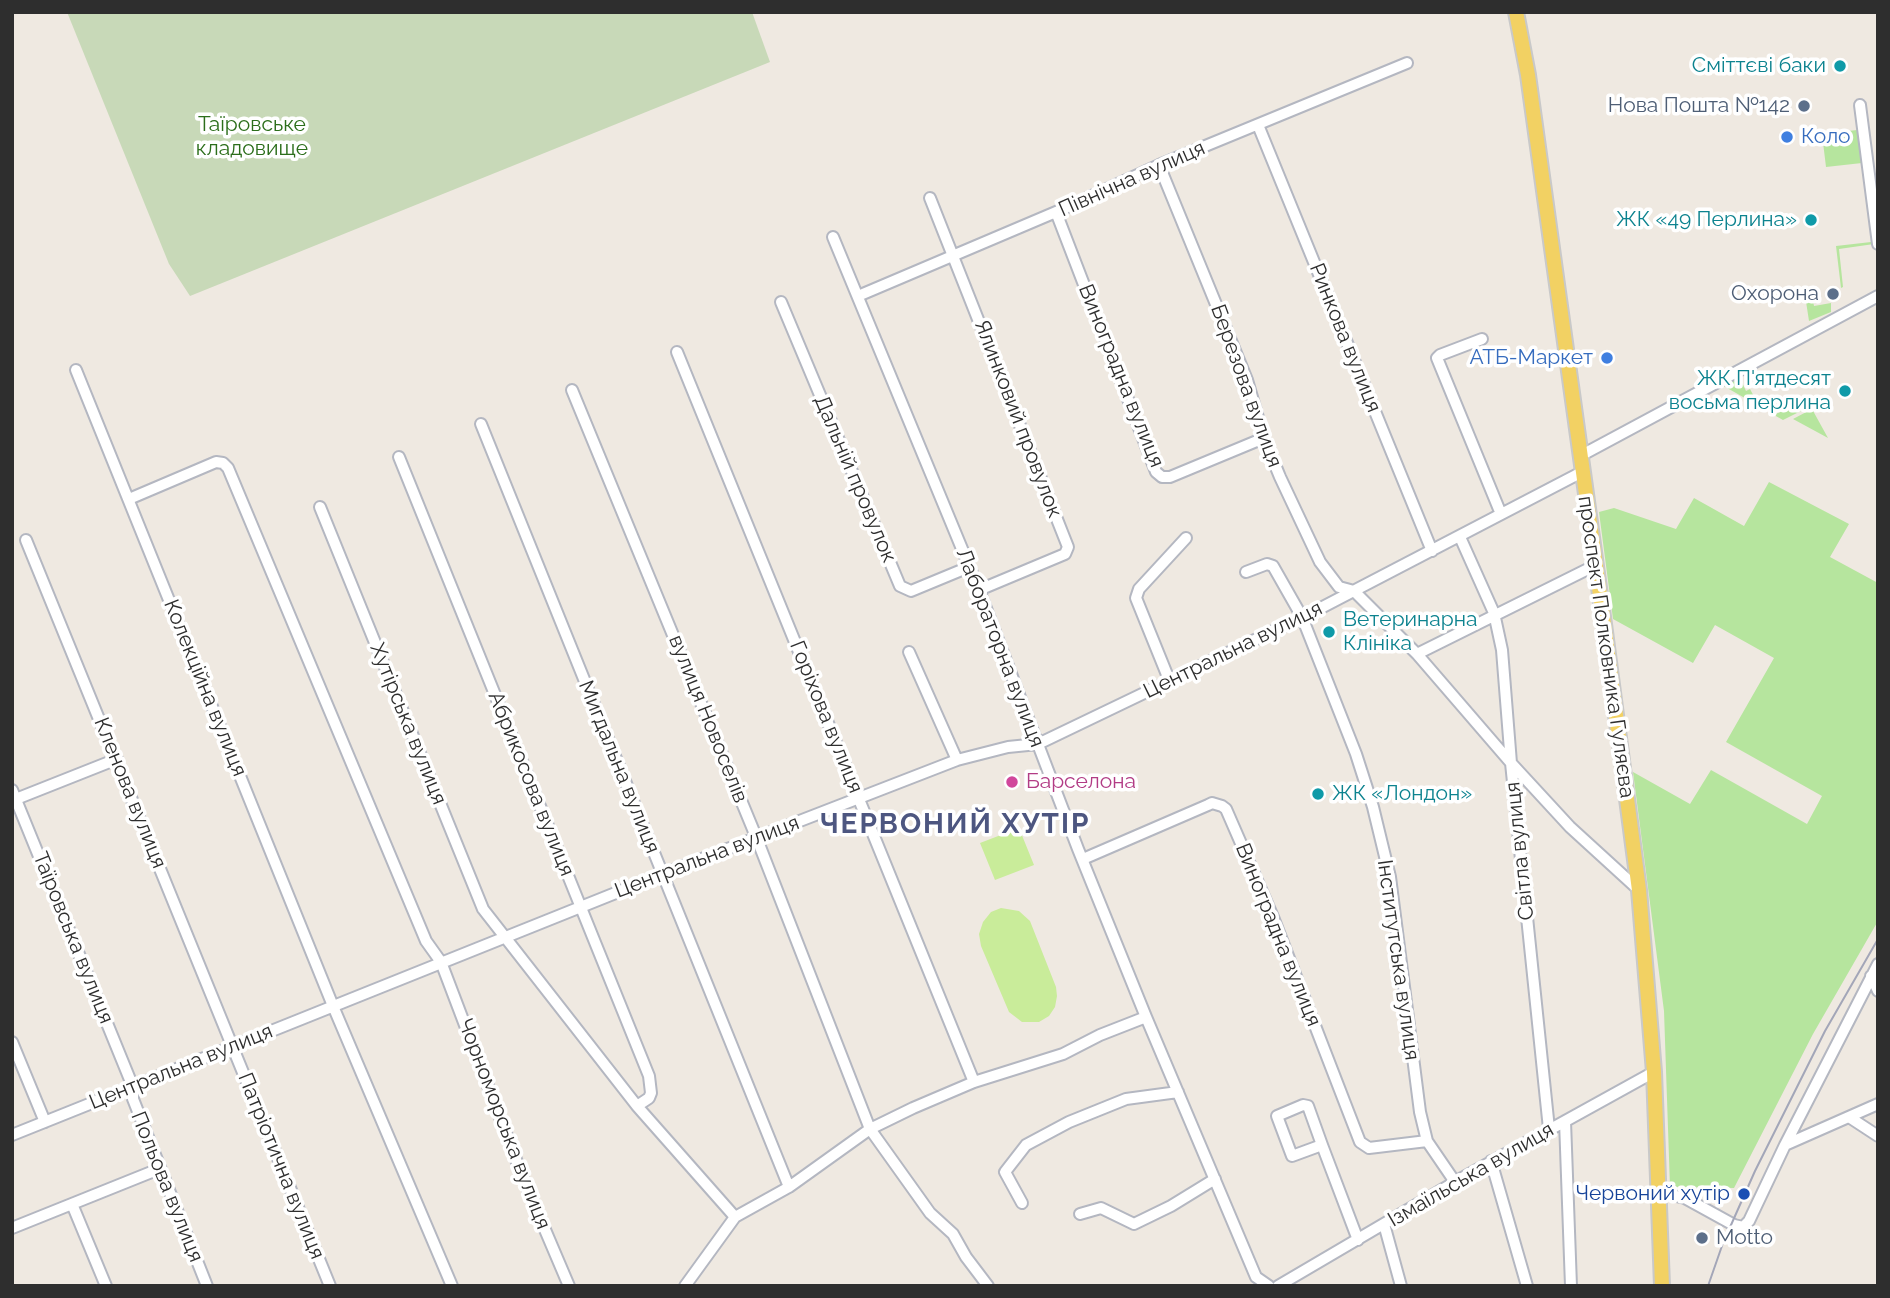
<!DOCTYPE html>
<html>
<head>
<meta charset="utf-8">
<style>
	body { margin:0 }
	#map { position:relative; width:1890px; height:1298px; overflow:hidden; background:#efe9e1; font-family:Raleway,sans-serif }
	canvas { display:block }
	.frame { position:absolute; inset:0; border:14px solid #2e2e2e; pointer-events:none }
</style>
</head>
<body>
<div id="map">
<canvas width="1890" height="1298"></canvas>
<div class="frame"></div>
</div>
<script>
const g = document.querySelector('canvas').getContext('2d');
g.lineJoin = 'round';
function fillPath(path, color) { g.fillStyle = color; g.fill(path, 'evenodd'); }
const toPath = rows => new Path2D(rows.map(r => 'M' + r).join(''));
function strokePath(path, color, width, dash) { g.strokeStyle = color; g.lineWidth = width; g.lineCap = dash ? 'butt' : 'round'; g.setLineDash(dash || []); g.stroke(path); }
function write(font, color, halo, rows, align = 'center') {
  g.font = font + ' Raleway,sans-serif'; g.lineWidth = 7; g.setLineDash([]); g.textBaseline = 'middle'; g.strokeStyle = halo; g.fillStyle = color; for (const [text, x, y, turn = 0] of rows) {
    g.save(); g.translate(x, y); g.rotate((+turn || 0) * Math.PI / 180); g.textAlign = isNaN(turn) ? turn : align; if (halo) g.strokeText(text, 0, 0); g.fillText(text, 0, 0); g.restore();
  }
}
fillPath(toPath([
	[1857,130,1862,163,1826,167,1822,134],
	[1871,235,1873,235,1874,244,1839,249,1843,287,1841,288,1836,246,1871,242],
	[1805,295,1808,295,1809,301,1813,301,1814,306,1831,303,1831,312,1809,321],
	[1738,374,1746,391,1750,389,1759,406,1720,384],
	[1810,396,1817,403,1783,420,1774,415],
	[1812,409,1828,438,1793,419],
	[1769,482,1849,524,1830,557,1878,583,1878,921,1813,1034,1734,1188,1670,1187,1664,1011,1633,772,1690,804,1711,770,1807,824,1822,796,1726,742,1774,658,1715,625,1693,663,1613,619,1599,512,1614,508,1676,529,1694,498,1744,526]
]), '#b6e59e');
fillPath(toPath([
	[67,12,752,12,770,62,190,296,169,264]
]), '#c8d9b8');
fillPath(toPath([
	[1019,828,1034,865,995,880,980,843],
	[1001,908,1019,911,1030,921,1056,987,1057,996,1055,1007,1049,1016,1039,1022,1022,1022,1009,1012,981,946,979,934,983,922,991,912]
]), '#c9ec9a');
const minor = toPath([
	[1860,105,1878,244],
	[1258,125,1432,551],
	[1159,165,1247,380,1264,438,1280,477,1320,562,1339,587,1354,591,1417,654,1511,763,1570,827,1639,890],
	[930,198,1068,547,1065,554,979,590],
	[1056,212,1156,472,1162,477,1170,477,1264,438],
	[833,237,979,590,1078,849,1146,1017,1256,1277,1269,1286],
	[858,296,1063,209,1159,165,1407,63],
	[781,302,900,586,911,591,969,567],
	[1482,339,1440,355,1437,358,1501,514],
	[677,352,974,1082],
	[76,370,333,1006,452,1286],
	[572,390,757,839,870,1129,930,1213,953,1234,966,1257,988,1286],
	[481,424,789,1187],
	[1580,456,1878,296],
	[399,457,649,1076,651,1093,649,1098,637,1106],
	[129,499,216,462,223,463,228,468,426,941,441,962,523,1178,569,1286],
	[320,507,483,909,637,1106,735,1217],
	[1460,537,1494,613,1502,650,1511,763,1549,1129],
	[26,540,330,1286],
	[1246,572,1267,564,1273,566,1302,617,1356,754,1373,807,1390,877,1420,1112,1427,1141,1455,1182],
	[909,652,957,760],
	[1417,654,1596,565],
	[1170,682,1136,598,1139,589,1186,538],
	[12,790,133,1087,133,1099,207,1286],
	[16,799,117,759],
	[1083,859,1208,805,1212,803,1222,806,1226,809,1273,917,1360,1142,1369,1148,1427,1141],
	[1871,976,1878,991],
	[12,1042,45,1122],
	[1849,1117,1878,1136],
	[1565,1121,1571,1286],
	[12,1135,663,874,957,760,1008,747,1038,744,1317,610,1582,472],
	[1322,1145,1292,1156,1277,1116,1303,1105,1308,1106,1322,1145,1358,1240],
	[1785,1145,1878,1104],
	[1491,1161,1527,1286],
	[1659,1192,1685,1198,1734,1225,1743,1227,1749,1221,1785,1145,1878,964],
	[1022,1203,1005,1172,1026,1145,1069,1122,1126,1099,1178,1092],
	[72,1204,106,1286],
	[1080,1214,1101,1208,1134,1224,1171,1206,1215,1179],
	[1384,1224,1401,1286],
	[12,1228,159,1169],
	[685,1286,735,1217,789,1187,870,1129,913,1108,974,1082,1063,1054,1100,1035,1146,1017],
	[1278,1286,1455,1182,1654,1072]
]);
const major = toPath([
	[1516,12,1528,75,1604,624,1639,890,1654,1072,1662,1286]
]);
strokePath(minor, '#b4b7c1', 14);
strokePath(major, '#c9c9c9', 18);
strokePath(minor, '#fff', 10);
strokePath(major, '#f2d163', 14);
strokePath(toPath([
	[1708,1286,1723,1243,1755,1171,1825,1031,1878,939]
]), '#a3a6b8', 2);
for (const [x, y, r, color] of [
	[1840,66,7,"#0f9aa8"],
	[1804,106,7,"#5c6f8a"],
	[1787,137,7,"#3f7fe0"],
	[1811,220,7,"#0f9aa8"],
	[1833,294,7,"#5c6f8a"],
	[1607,358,7,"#3f7fe0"],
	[1845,391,7,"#0f9aa8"],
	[1329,632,7,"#0f9aa8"],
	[1012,782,7,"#d1479c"],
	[1318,794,7,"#0f9aa8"],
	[1744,1194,7,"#1a4fb4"],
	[1702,1238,7,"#5c6f8a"]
]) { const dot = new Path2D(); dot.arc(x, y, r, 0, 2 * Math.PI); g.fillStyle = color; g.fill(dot); strokePath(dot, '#fff', 2.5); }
write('21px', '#0d838f', '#fff', [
	["Сміттєві баки",1826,66],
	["ЖК «49 Перлина»",1797,220],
	["ЖК П'ятдесят",1831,379],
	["восьма перлина",1831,403],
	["Ветеринарна",1343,620,"left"],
	["Клініка",1343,644,"left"],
	["ЖК «Лондон»",1332,794,"left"]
], 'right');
write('21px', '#4e5e75', '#fff', [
	["Нова Пошта №142",1790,106],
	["Охорона",1819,294],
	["Motto",1716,1238,"left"]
], 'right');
write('21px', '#2c6e1b', '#fff', [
	["Таїровське",252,125],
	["кладовище",252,149]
]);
write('21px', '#366cbe', '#fff', [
	["Коло",1801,137],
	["АТБ-Маркет",1593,358,"right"]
], 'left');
write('21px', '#2e2e2e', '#fff', [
	["Північна вулиця",1132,179,-24],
	["Ринкова вулиця",1345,338,68],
	["Виноградна вулиця",1121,376,68],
	["Березова вулиця",1246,386,70],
	["Ялинковий провулок",1018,419,69],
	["Дальній провулок",855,479,67],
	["проспект Полковника Гуляєва",1606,647,82],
	["Лабораторна вулиця",1000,648,69],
	["Центральна вулиця",1233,650,-26],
	["Колекційна вулиця",205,688,68],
	["Горіхова вулиця",826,717,68],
	["вулиця Новоселів",708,719,68],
	["Хутірська вулиця",408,724,68],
	["Мигдальна вулиця",619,767,68],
	["Абрикосова вулиця",531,784,68],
	["Кленова вулиця",130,793,68],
	["Світла вулиця",1520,851,-96],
	["Центральна вулиця",707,857,-21],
	["Виноградна вулиця",1278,935,68],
	["Таїровська вулиця",73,938,68],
	["Інститутська вулиця",1398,960,82],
	["Центральна вулиця",181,1067,-22],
	["Чорноморська вулиця",504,1124,69],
	["Патріотична вулиця",281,1166,68],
	["Ізмаїльська вулиця",1471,1175,-30],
	["Польова вулиця",167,1187,68]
]);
write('21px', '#b23c85', '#fff', [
	["Барселона",1026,782]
], 'left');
write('21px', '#164399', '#fff', [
	["Червоний хутір",1730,1194]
], 'right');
g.letterSpacing = '2px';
write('bold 28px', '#4d5680', '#fff', [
	["ЧЕРВОНИЙ ХУТІР",955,825]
]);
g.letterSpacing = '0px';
</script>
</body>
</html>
